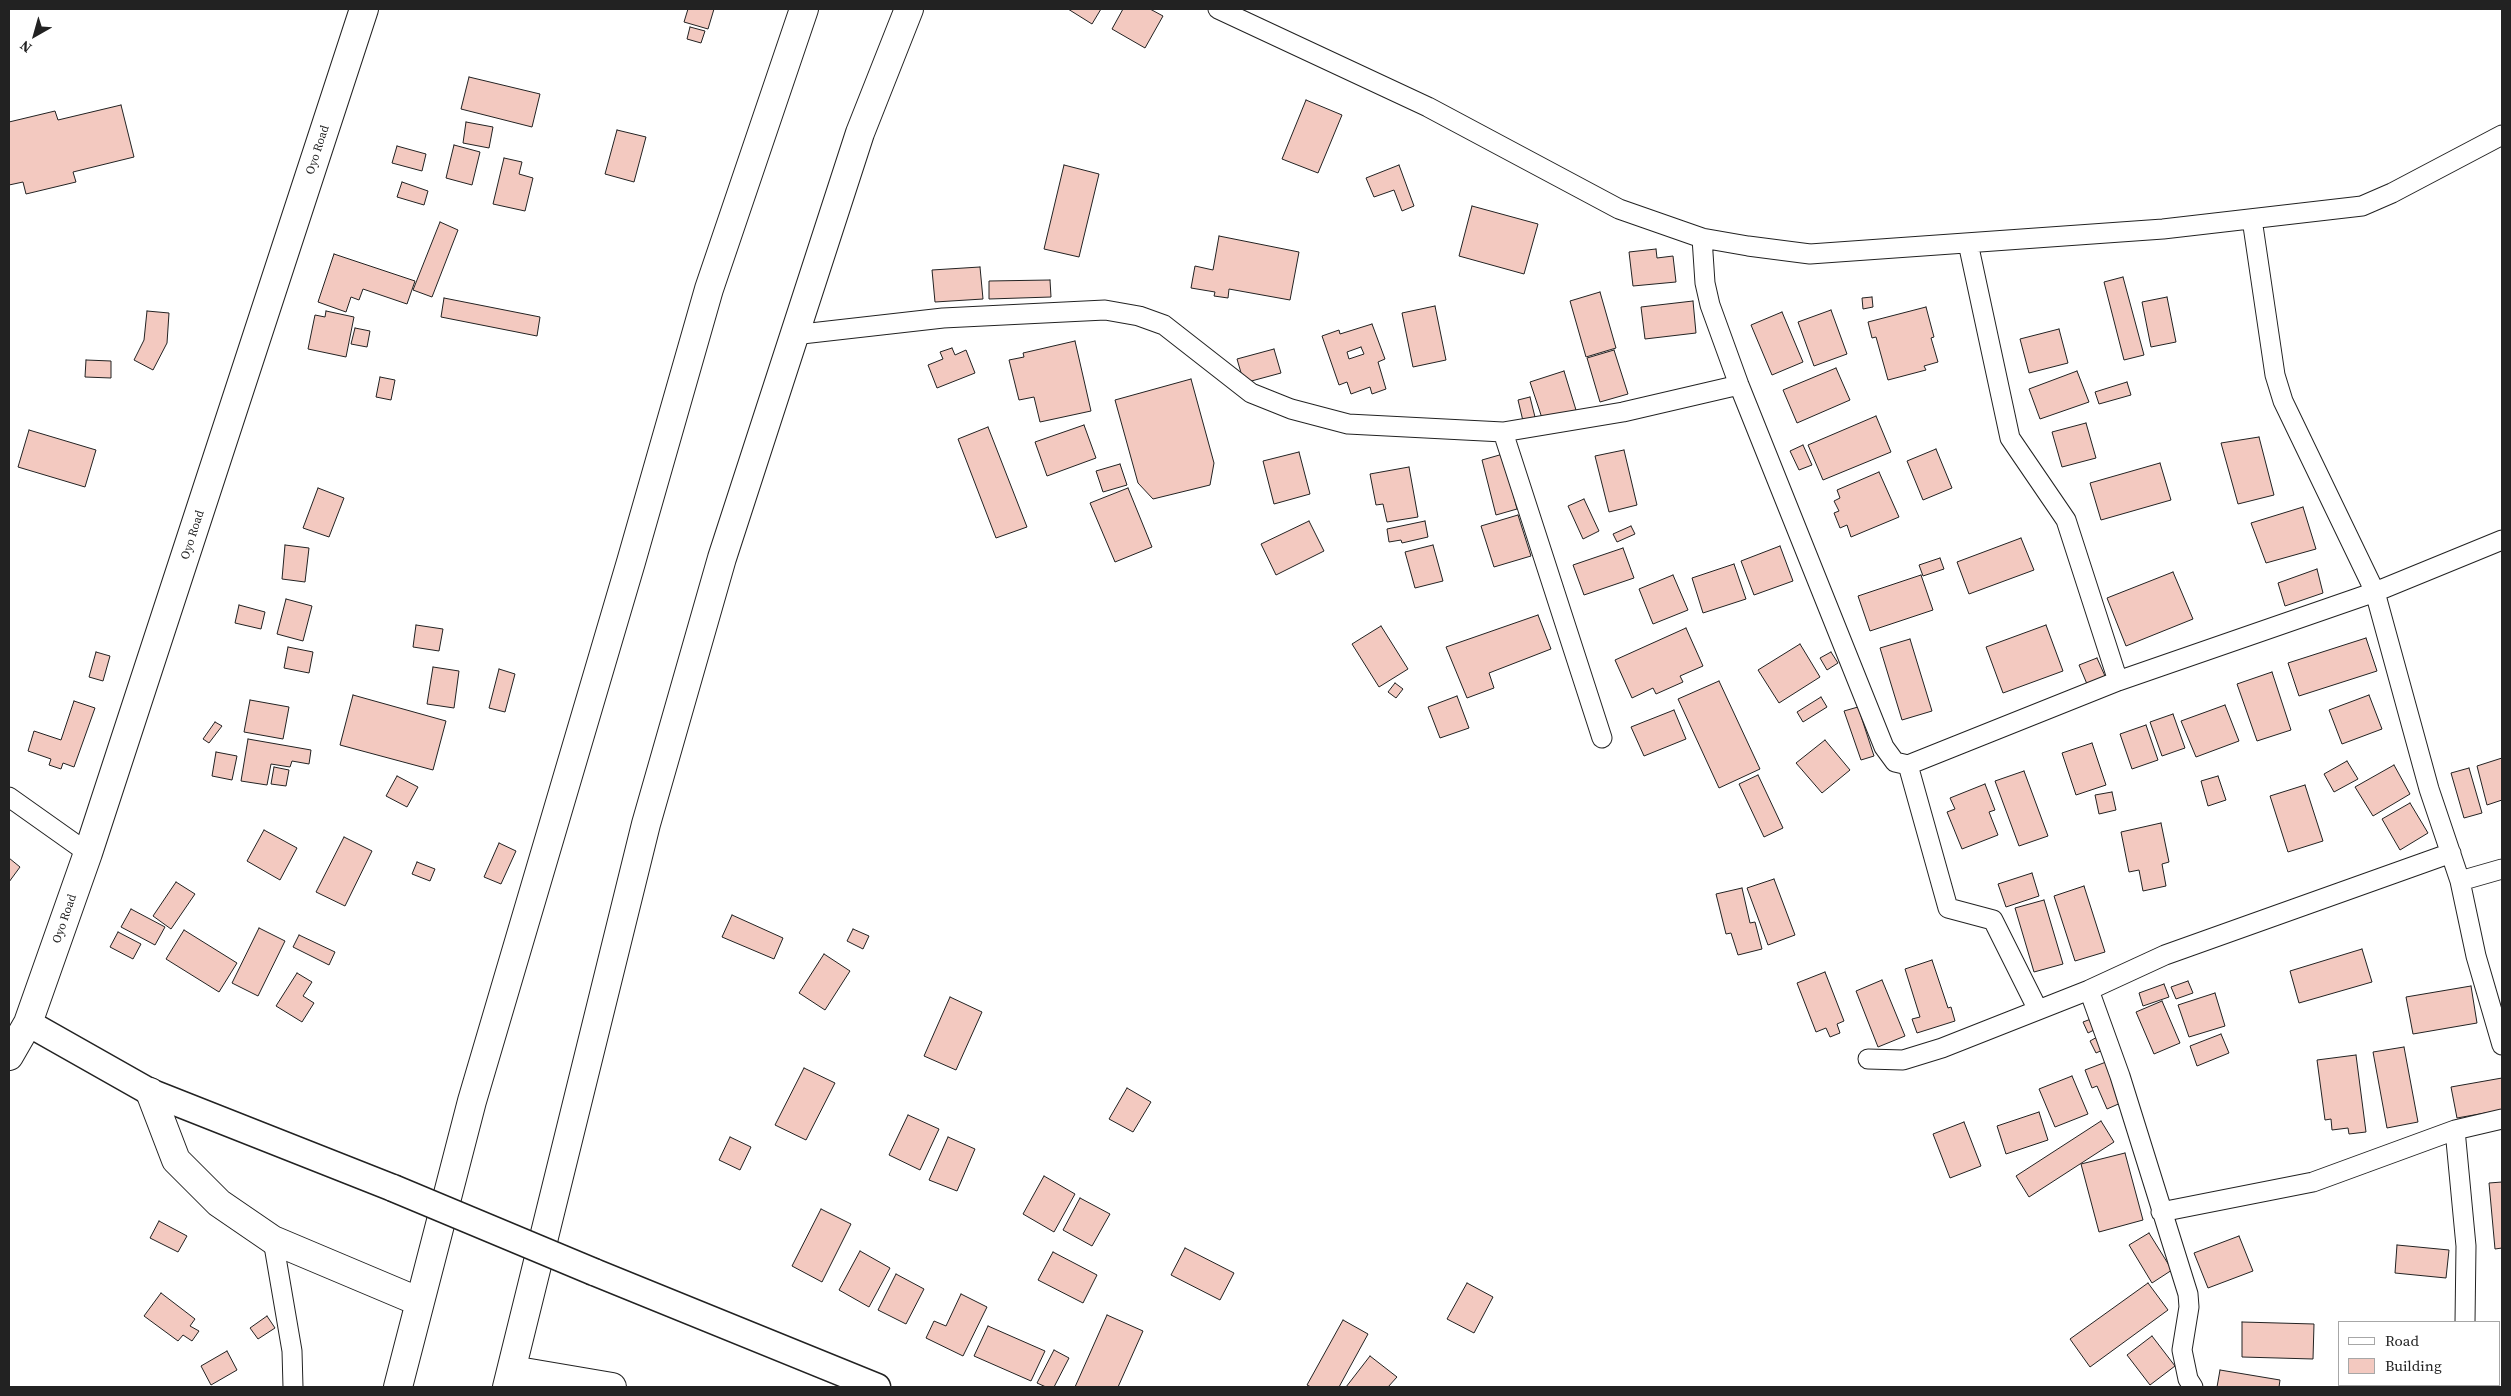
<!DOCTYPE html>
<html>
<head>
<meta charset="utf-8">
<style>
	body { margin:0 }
	#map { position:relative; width:2511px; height:1396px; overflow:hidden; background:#fff; font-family:"Source Serif 4",serif }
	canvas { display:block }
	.frame { position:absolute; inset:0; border:10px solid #222; pointer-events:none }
	.legend { position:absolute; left:2338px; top:1321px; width:162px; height:65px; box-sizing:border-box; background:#fff; border:1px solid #a7a7a7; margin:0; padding:6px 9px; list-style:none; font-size:15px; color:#222 }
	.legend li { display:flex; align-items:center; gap:10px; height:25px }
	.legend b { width:25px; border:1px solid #a7a7a7 }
	.north { position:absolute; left:10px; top:10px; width:50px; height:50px; -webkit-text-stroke:4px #fff; paint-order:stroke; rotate:218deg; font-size:14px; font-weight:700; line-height:20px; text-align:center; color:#222 }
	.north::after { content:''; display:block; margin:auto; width:18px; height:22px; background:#222; clip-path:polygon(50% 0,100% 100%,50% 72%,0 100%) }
</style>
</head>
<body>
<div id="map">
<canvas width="2511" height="1396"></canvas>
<div class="frame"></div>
<ul class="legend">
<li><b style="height:6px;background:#fff"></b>Road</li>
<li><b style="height:14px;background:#f3c9c0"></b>Building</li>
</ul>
<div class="north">N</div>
</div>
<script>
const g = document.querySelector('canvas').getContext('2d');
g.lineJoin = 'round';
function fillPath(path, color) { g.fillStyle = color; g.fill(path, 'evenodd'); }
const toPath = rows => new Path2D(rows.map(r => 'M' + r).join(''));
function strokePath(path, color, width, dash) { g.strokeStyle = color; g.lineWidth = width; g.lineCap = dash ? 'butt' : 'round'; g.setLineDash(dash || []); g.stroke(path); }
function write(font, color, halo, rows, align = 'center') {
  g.font = font + ' "Source Serif 4",serif'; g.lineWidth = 4; g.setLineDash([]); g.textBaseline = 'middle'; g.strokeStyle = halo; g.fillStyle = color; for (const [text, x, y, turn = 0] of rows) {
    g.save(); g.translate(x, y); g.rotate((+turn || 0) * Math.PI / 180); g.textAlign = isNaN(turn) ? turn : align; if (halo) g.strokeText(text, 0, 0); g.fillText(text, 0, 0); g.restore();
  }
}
const building = toPath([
	[688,9,714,9,708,29,684,22,688,9],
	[1068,9,1101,9,1092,24,1068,9],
	[1123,9,1150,9,1163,16,1145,48,1112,29,1123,9],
	[690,27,705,31,701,43,687,39,690,27],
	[469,77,540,94,532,127,461,109,469,77],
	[1306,100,1342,115,1318,173,1282,159,1306,100],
	[121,105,134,157,73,172,76,182,26,194,23,182,9,185,9,122,55,111,58,120,121,105],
	[466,122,493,127,489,148,463,143,466,122],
	[617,130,646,137,634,182,605,174,617,130],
	[454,145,480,152,472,185,446,178,454,145],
	[397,146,426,154,422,171,392,163,397,146],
	[504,158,522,162,519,174,533,178,525,211,493,204,504,158],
	[1064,165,1099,174,1079,257,1044,249,1064,165],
	[1399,165,1414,206,1402,211,1394,190,1374,197,1366,178,1399,165],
	[402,182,428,191,424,205,397,197,402,182],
	[1472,206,1538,224,1524,274,1459,256,1472,206],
	[440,222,458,230,432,297,413,290,440,222],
	[1219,236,1299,252,1290,300,1229,289,1228,298,1214,296,1215,292,1191,288,1195,266,1213,270,1219,236],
	[1656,249,1657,258,1673,256,1676,282,1633,286,1629,252,1656,249],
	[334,254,415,281,407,304,363,289,359,300,351,297,346,312,318,302,334,254],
	[980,267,983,299,935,302,932,270,980,267],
	[2123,277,2144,355,2124,360,2104,282,2123,277],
	[1050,280,1051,297,989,299,989,281,1050,280],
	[1600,292,1616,348,1586,357,1570,301,1600,292],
	[1872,297,1873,307,1863,309,1862,298,1872,297],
	[2167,297,2176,342,2151,347,2142,302,2167,297],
	[444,298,540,317,537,336,441,317,444,298],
	[1693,301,1696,333,1645,339,1641,307,1693,301],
	[1435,306,1446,360,1413,367,1402,313,1435,306],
	[1926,307,1934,337,1931,338,1938,362,1924,366,1926,370,1888,380,1876,337,1872,338,1868,322,1926,307],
	[1831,310,1847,354,1814,366,1798,322,1831,310],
	[147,311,169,313,167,343,153,370,134,360,144,340,147,311],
	[326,311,354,317,346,357,308,349,315,315,325,317,326,311],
	[1782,312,1803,362,1772,375,1751,325,1782,312],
	[1372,324,1385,359,1378,362,1386,389,1372,394,1370,387,1351,394,1347,382,1339,385,1322,336,1339,330,1340,334,1372,324],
	[1361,347,1364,354,1349,359,1347,352,1361,347],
	[355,328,370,331,367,347,351,344,355,328],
	[2059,329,2068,363,2029,373,2020,339,2059,329],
	[1075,341,1091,411,1040,422,1034,397,1019,400,1009,360,1024,357,1023,353,1075,341],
	[952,348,955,355,966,350,975,373,937,388,928,365,943,359,940,352,952,348],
	[1274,349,1281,373,1244,383,1237,359,1274,349],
	[1614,350,1628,394,1600,402,1587,358,1614,350],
	[86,360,111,361,111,378,85,377,86,360],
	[1836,368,1850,400,1797,423,1783,390,1836,368],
	[1564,371,1576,410,1543,421,1530,382,1564,371],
	[2077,371,2089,402,2040,419,2029,389,2077,371],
	[380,377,395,380,391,400,376,397,380,377],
	[1191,379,1214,463,1210,485,1153,499,1138,483,1115,400,1191,379],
	[2127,382,2131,395,2099,404,2095,392,2127,382],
	[1530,397,1535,417,1523,421,1518,400,1530,397],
	[1876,416,1891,452,1823,480,1808,445,1876,416],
	[2086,423,2096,458,2062,467,2052,432,2086,423],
	[1084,425,1096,458,1047,476,1035,442,1084,425],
	[988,427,1027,527,996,538,958,439,988,427],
	[29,430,96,450,85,487,18,467,29,430],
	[2259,437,2274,495,2238,504,2221,443,2259,437],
	[1803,445,1812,465,1799,470,1790,451,1803,445],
	[1936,449,1952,488,1923,500,1907,461,1936,449],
	[1624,450,1637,505,1609,512,1595,456,1624,450],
	[1299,452,1310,494,1274,504,1263,461,1299,452],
	[1503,454,1517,509,1496,515,1482,460,1503,454],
	[2160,463,2171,500,2101,520,2090,483,2160,463],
	[1120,464,1127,485,1103,492,1096,471,1120,464],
	[1409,467,1418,517,1387,522,1383,504,1376,505,1370,474,1409,467],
	[1879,472,1899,517,1851,537,1847,525,1840,528,1834,513,1839,511,1834,501,1840,498,1837,490,1879,472],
	[318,488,344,498,329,537,303,528,318,488],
	[1128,488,1152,547,1115,562,1090,503,1128,488],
	[1584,499,1599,531,1583,539,1568,506,1584,499],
	[2303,507,2316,549,2266,563,2251,523,2303,507],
	[1518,515,1531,556,1494,567,1481,526,1518,515],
	[1309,521,1324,551,1276,575,1261,544,1309,521],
	[1425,521,1428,537,1402,543,1401,540,1389,542,1387,529,1425,521],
	[1631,526,1635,534,1617,542,1613,534,1631,526],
	[2021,538,2034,570,1969,594,1957,562,2021,538],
	[285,545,309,548,305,582,282,579,285,545],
	[1433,545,1443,581,1415,588,1405,552,1433,545],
	[1780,546,1793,581,1754,595,1741,561,1780,546],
	[1623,548,1634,578,1584,595,1573,565,1623,548],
	[1940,558,1944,569,1923,576,1919,565,1940,558],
	[1734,564,1746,599,1703,613,1692,578,1734,564],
	[2317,569,2323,593,2285,606,2278,583,2317,569],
	[2173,572,2193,619,2126,646,2107,598,2173,572],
	[1673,575,1688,610,1653,624,1639,589,1673,575],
	[1921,575,1933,610,1870,631,1858,596,1921,575],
	[286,599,312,606,303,641,277,634,286,599],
	[239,605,265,612,261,629,235,623,239,605],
	[1538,615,1551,649,1489,673,1494,688,1467,698,1446,647,1538,615],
	[416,625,443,629,439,651,413,647,416,625],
	[2046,625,2063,671,2003,693,1986,647,2046,625],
	[1381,626,1408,669,1379,687,1352,644,1381,626],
	[1686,628,1703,666,1680,676,1683,682,1656,694,1653,688,1632,698,1615,660,1686,628],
	[2366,638,2377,671,2299,696,2288,663,2366,638],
	[1910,639,1932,711,1902,720,1880,648,1910,639],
	[1800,644,1820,677,1779,703,1758,670,1800,644],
	[288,647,313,652,309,673,284,668,288,647],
	[96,652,110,656,103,681,89,677,96,652],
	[1831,652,1838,663,1827,670,1820,658,1831,652],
	[2097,658,2105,676,2087,684,2079,665,2097,658],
	[433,667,459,671,454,708,427,704,433,667],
	[499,669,515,674,505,712,489,708,499,669],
	[2272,672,2291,730,2257,741,2237,684,2272,672],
	[1719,681,1760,769,1719,788,1678,699,1719,681],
	[1395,683,1403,689,1396,698,1388,692,1395,683],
	[353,695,446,721,433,770,340,745,353,695],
	[2369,695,2382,729,2342,744,2329,710,2369,695],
	[1457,696,1469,728,1440,738,1428,707,1457,696],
	[1821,697,1827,707,1803,722,1797,712,1821,697],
	[250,700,289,707,283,739,244,732,250,700],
	[74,701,95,708,74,767,63,763,61,769,49,765,51,759,28,751,34,731,61,740,74,701],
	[2225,705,2239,741,2196,757,2181,721,2225,705],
	[1858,707,1874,756,1861,760,1844,711,1858,707],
	[1674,710,1686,739,1644,756,1631,727,1674,710],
	[2173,714,2185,748,2162,756,2150,722,2173,714],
	[215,722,222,726,209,743,203,739,215,722],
	[2146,725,2158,760,2132,769,2120,734,2146,725],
	[248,739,311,750,309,764,292,761,290,767,271,764,267,785,241,781,248,739],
	[1825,740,1850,770,1822,793,1796,763,1825,740],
	[2092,743,2106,785,2076,795,2062,753,2092,743],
	[216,752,237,756,232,780,212,776,216,752],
	[2502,758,2502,800,2487,805,2477,766,2502,758],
	[2347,761,2358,779,2334,792,2324,774,2347,761],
	[2394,765,2410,794,2373,816,2355,787,2394,765],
	[274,767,289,770,286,786,271,784,274,767],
	[2469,768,2482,813,2464,818,2451,773,2469,768],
	[2024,771,2048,836,2019,846,1995,781,2024,771],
	[1758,775,1783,828,1764,837,1739,784,1758,775],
	[397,776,418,787,407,807,386,796,397,776],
	[2218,776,2226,800,2208,806,2201,781,2218,776],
	[1985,784,1995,810,1989,812,1998,835,1962,849,1947,812,1955,809,1950,798,1985,784],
	[2305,785,2323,841,2288,852,2270,796,2305,785],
	[2112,792,2116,810,2099,814,2095,795,2112,792],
	[2410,803,2428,833,2400,850,2382,819,2410,803],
	[2161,823,2169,862,2162,864,2166,886,2143,891,2139,870,2129,872,2121,832,2161,823],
	[264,830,297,848,280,880,247,861,264,830],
	[344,837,372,851,345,906,316,892,344,837],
	[499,843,516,851,501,884,484,877,499,843],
	[9,858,20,867,9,882,9,858],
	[417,862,435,869,430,881,412,874,417,862],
	[2032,873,2039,896,2006,907,1998,884,2032,873],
	[1774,879,1795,935,1768,945,1747,888,1774,879],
	[176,882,195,894,171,929,153,916,176,882],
	[2084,886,2105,952,2075,961,2054,896,2084,886],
	[1742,888,1750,923,1755,922,1762,949,1738,955,1731,933,1726,934,1716,894,1742,888],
	[2044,900,2063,964,2034,972,2015,908,2044,900],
	[131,909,165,927,155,945,121,927,131,909],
	[732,915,783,938,774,959,722,937,732,915],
	[259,928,285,941,258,996,232,983,259,928],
	[853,929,869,936,863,949,847,941,853,929],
	[184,930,237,963,219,992,166,959,184,930],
	[118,932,141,944,133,959,110,947,118,932],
	[299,935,335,952,329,965,293,947,299,935],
	[2362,949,2372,982,2299,1003,2290,971,2362,949],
	[824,954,850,971,825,1010,799,993,824,954],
	[1932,960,1948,1008,1951,1007,1955,1021,1917,1033,1912,1019,1920,1017,1905,969,1932,960],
	[1825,972,1844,1021,1837,1024,1840,1033,1830,1037,1826,1028,1816,1032,1797,983,1825,972],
	[297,973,312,982,303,996,314,1003,302,1022,276,1006,297,973],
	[1882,980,1905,1036,1878,1047,1856,991,1882,980],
	[2188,981,2193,993,2176,999,2171,987,2188,981],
	[2164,984,2169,997,2143,1006,2139,993,2164,984],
	[2471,986,2477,1023,2413,1034,2406,997,2471,986],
	[2215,993,2225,1026,2189,1037,2178,1005,2215,993],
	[950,997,982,1012,956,1070,924,1056,950,997],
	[2162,1001,2180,1043,2154,1054,2136,1012,2162,1001],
	[2091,1019,2096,1029,2088,1033,2083,1022,2091,1019],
	[2221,1034,2229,1053,2197,1066,2190,1046,2221,1034],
	[2099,1036,2105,1049,2096,1053,2090,1041,2099,1036],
	[2404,1047,2418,1122,2387,1128,2373,1052,2404,1047],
	[2356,1055,2366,1132,2349,1134,2348,1128,2332,1130,2331,1119,2325,1120,2317,1060,2356,1055],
	[2106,1062,2123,1102,2107,1109,2097,1086,2092,1088,2085,1070,2106,1062],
	[804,1068,835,1083,806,1140,775,1125,804,1068],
	[2072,1076,2088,1114,2055,1127,2039,1089,2072,1076],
	[2502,1078,2502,1110,2457,1118,2451,1087,2502,1078],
	[1127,1088,1151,1102,1133,1132,1109,1119,1127,1088],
	[2039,1112,2048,1140,2006,1154,1997,1126,2039,1112],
	[908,1115,939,1129,920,1170,889,1155,908,1115],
	[2101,1121,2114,1142,2029,1197,2016,1176,2101,1121],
	[1964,1122,1981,1166,1950,1178,1933,1134,1964,1122],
	[730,1137,751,1147,740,1170,719,1160,730,1137],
	[948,1137,975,1149,957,1191,929,1180,948,1137],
	[2125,1153,2143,1220,2099,1232,2081,1164,2125,1153],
	[1044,1176,1075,1194,1054,1232,1023,1214,1044,1176],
	[2502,1182,2502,1248,2495,1249,2489,1183,2502,1182],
	[1080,1198,1110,1214,1092,1246,1063,1230,1080,1198],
	[821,1209,851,1224,822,1282,792,1266,821,1209],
	[159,1221,187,1236,178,1252,150,1238,159,1221],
	[2149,1233,2172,1270,2152,1283,2129,1245,2149,1233],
	[2239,1236,2253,1271,2208,1288,2194,1253,2239,1236],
	[2397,1245,2449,1250,2446,1278,2395,1273,2397,1245],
	[1185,1248,1234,1273,1220,1300,1171,1275,1185,1248],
	[860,1251,890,1268,869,1307,839,1290,860,1251],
	[1053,1252,1097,1275,1083,1303,1038,1280,1053,1252],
	[896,1274,924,1289,906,1324,878,1310,896,1274],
	[1467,1283,1493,1297,1474,1333,1447,1319,1467,1283],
	[2148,1283,2168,1310,2090,1367,2070,1339,2148,1283],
	[161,1293,195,1319,190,1326,199,1331,192,1341,183,1335,178,1341,144,1316,161,1293],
	[961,1294,987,1307,963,1356,926,1338,934,1321,946,1326,961,1294],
	[1107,1315,1143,1331,1118,1387,1075,1387,1107,1315],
	[267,1316,275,1328,258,1339,250,1328,267,1316],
	[1343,1320,1368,1334,1339,1387,1311,1387,1307,1385,1343,1320],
	[2242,1322,2314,1324,2313,1359,2242,1357,2242,1322],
	[988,1326,1045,1351,1031,1381,974,1356,988,1326],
	[2152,1336,2175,1366,2150,1385,2127,1355,2152,1336],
	[1054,1350,1069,1358,1054,1387,1046,1387,1037,1383,1054,1350],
	[227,1351,237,1370,211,1385,201,1366,227,1351],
	[1370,1356,1397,1377,1388,1387,1346,1387,1370,1356],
	[2220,1370,2280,1380,2279,1387,2217,1387,2220,1370]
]);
fillPath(building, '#f3c9c0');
strokePath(building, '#222', 1);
const street = toPath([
	[1218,9,1428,107,1619,209,1702,238,1748,246,1810,254,2163,229,2362,206,2392,193,2502,135],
	[2252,219,2275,375,2283,401,2375,592,2429,789,2460,881,2476,956,2502,1045],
	[1702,238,1705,283,1710,305,1739,385,1884,747,1895,762,1908,765,2118,681,2375,592,2502,540],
	[1968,243,2010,438,2066,520,2118,681],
	[793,335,943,318,1105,310,1139,316,1164,325,1251,393,1291,409,1348,424,1503,432,1623,412,1739,385],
	[1503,432,1602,738],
	[1908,765,1948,908,1993,920,2038,1010],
	[9,797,88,853],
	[2460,881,2502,869],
	[2089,990,2120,1076,2188,1294,2189,1307,2182,1350,2188,1379,2193,1387],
	[1868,1059,1903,1060,1942,1048,2089,990,2165,955,2451,853],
	[2455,1130,2466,1246,2465,1322],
	[2161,1212,2313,1182,2455,1130,2502,1119],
	[273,1240,292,1351,293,1387],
	[2464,1387,2464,1385]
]);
const secondary = toPath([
	[28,1023,150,1092,393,1188],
	[594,1272,877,1387]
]);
const highway = toPath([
	[9,1056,28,1023,88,853,364,9],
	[150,1092,176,1160,219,1203,273,1240,420,1302],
	[512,1370,612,1387],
	[398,1387,472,1101,631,562,709,289,804,9],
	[507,1387,646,824,722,558,860,133,909,9]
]);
strokePath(street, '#222', 21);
strokePath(secondary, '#222', 29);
strokePath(highway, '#222', 30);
strokePath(street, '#fff', 19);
strokePath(secondary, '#fff', 26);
strokePath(highway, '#fff', 28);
const secondaryBridge = toPath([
	[393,1188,594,1272]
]);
strokePath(secondaryBridge, '#222', 29, []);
strokePath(secondaryBridge, '#fff', 26);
write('12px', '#222', '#fff', [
	["Oyo Road",318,150,-72],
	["Oyo Road",193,535,-72],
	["Oyo Road",65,919,-71]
]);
</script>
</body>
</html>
